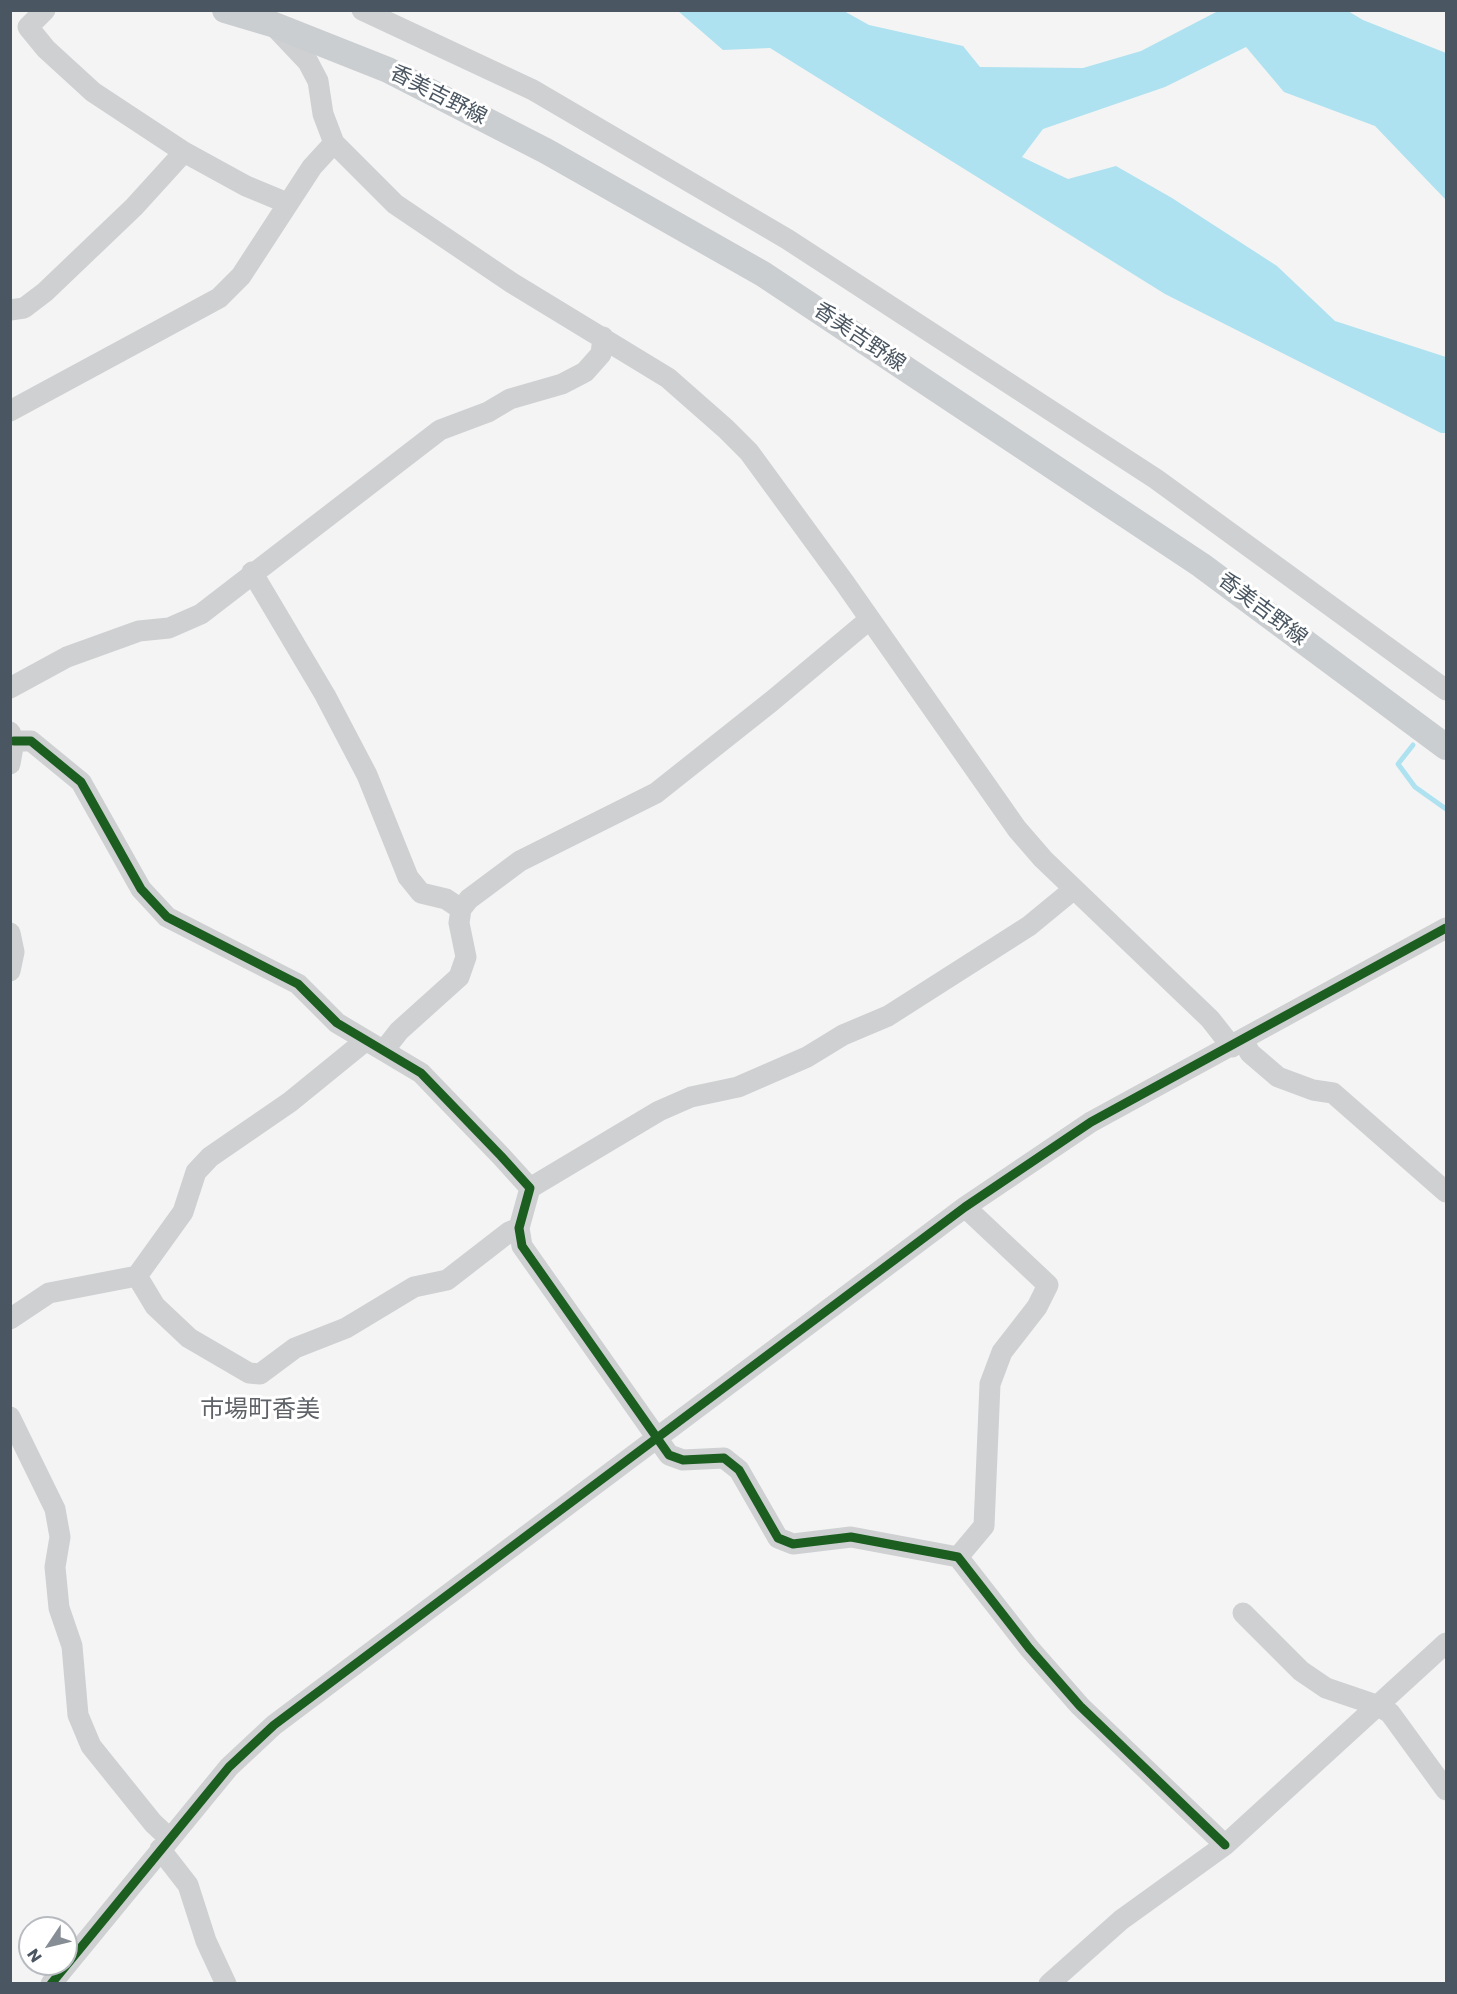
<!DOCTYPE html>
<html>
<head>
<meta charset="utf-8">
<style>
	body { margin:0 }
	#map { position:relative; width:1457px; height:1994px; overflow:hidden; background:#f4f4f4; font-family:Poppins,sans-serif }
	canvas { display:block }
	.frame { position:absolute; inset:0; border:12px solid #4a5661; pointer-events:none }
	.north { position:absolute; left:18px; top:1916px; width:60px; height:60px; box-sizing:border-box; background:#fff; border:2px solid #b7bbc0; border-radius:50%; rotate:235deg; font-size:16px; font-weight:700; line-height:24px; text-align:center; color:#4a5661 }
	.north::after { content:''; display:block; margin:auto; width:21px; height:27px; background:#868d94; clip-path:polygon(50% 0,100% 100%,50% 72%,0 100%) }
</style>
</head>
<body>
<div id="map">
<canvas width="1457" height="1994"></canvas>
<div class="frame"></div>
<div class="north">N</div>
</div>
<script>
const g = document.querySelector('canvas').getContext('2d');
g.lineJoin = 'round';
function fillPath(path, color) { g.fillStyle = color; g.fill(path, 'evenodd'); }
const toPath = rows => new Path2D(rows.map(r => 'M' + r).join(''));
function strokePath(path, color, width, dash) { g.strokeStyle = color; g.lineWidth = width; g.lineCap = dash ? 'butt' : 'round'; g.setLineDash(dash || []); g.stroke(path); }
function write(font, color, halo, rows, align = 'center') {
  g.font = font + ' Poppins,"Noto Sans JP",sans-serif'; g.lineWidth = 6; g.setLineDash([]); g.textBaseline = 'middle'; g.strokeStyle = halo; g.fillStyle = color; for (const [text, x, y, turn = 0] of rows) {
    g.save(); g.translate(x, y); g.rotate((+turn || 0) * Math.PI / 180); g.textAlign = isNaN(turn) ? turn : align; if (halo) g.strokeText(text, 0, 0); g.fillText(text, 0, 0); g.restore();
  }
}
fillPath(toPath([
	[1218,11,1348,11,1363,20,1446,53,1446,200,1375,126,1284,92,1246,47,1165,87,1043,129,1022,157,1068,179,1116,166,1172,198,1277,266,1335,321,1446,357,1446,433,1441,433,1165,294,770,48,723,50,678,11,844,11,869,25,963,46,980,67,1083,68,1141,51]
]), '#aee2f0');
strokePath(toPath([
	[1413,745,1398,764,1415,787,1446,809]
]), '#aee2f0', 5);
strokePath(toPath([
	[45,10,28,27,46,49,93,92,184,152,246,186,287,203],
	[362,10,533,90,787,239,1156,479,1446,690],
	[273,25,308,62,318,81,323,114,334,143,395,204,512,283,668,378,726,429,749,452,844,582,1017,829,1043,859,1210,1019,1232,1047],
	[10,310,24,308,45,292,134,207,184,152],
	[10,411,219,298,241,276,312,167,334,143],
	[252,572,325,695,367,775,408,877,421,893,446,899,461,909],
	[10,688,67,657,139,631,169,628,201,614,440,430,488,412,510,399,562,384,585,372,601,354,603,337],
	[10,732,14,741,10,764],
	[14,741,31,741,81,782,141,889,167,917,298,984,337,1023,421,1073,501,1156,530,1188,519,1228,522,1246,669,1455,683,1460,724,1458,739,1470,778,1538,793,1544,851,1537,958,1557,1029,1648,1080,1706,1225,1845],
	[10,933,14,952,10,971],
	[1243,1040,1250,1053,1278,1077,1313,1090,1333,1093,1446,1192],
	[385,1049,399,1031,459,977,466,957,459,923,461,909,469,899,520,861,656,793,772,701,870,619],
	[530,1188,659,1111,691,1097,738,1087,807,1057,843,1035,888,1016,1029,926,1074,889],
	[137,1276,155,1306,189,1338,249,1373,260,1374,295,1348,346,1328,414,1287,447,1280,509,1232,519,1228],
	[10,1319,49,1293,137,1276,183,1212,196,1172,210,1157,290,1102,365,1041],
	[10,1417,55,1509,60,1537,55,1567,59,1608,72,1646,78,1715,91,1746,153,1823,169,1838],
	[958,1557,984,1526,990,1384,1002,1352,1037,1307,1048,1285,965,1207],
	[1243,1613,1301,1671,1326,1688,1376,1705,1390,1713,1446,1790],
	[160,1849,188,1885,206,1941,226,1984],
	[51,1984,229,1767,274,1725,965,1207,1091,1122,1446,928],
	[1049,1984,1121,1920,1225,1845,1446,1643]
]), '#ced0d2', 21);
strokePath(toPath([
	[225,10,272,24,388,70,546,151,763,274,1201,565,1446,747]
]), '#caced1', 26);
strokePath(toPath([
	[14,741,31,741,81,782,141,889,167,917,298,984,337,1023,421,1073,501,1156,530,1188,519,1228,522,1246,669,1455,683,1460,724,1458,739,1470,778,1538,793,1544,851,1537,958,1557,1029,1648,1080,1706,1225,1845],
	[51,1984,229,1767,274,1725,965,1207,1091,1122,1446,928]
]), '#1b5e20', 9);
write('21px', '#4a5661', '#fff', [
	["香美吉野線",438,96,27],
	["香美吉野線",859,338,34],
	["香美吉野線",1262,610,37]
]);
write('24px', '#5f6368', '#fff', [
	["市場町香美",260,1411]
]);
</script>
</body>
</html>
